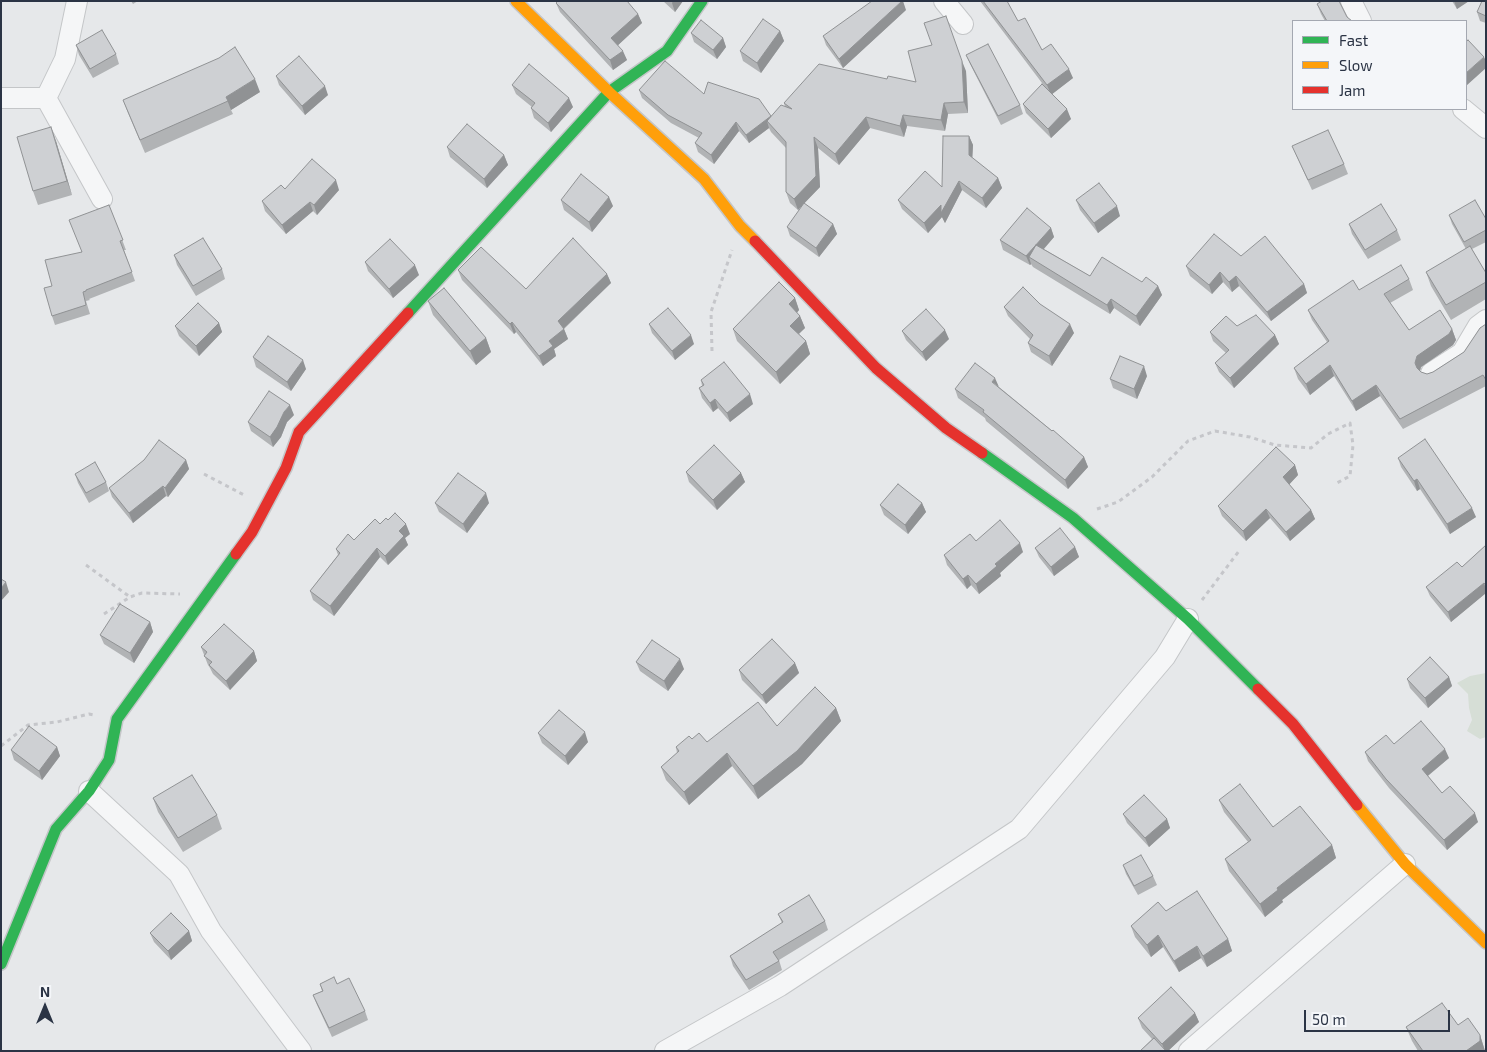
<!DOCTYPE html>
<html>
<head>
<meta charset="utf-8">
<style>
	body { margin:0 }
	#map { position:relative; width:1487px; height:1052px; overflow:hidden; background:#e6e8ea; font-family:"Exo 2",sans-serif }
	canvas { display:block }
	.frame { position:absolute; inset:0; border:2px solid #2b3445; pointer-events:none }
	.legend { position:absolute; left:1292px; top:20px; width:175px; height:90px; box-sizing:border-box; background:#f4f6f9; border:1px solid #a4a8b1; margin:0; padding:6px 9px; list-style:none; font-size:15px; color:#2b3445 }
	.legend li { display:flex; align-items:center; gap:10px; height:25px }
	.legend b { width:25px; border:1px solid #a4a8b1 }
	.north { position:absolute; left:20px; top:982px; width:50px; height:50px; -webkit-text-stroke:4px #f4f6f9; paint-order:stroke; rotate:0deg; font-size:14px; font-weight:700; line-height:20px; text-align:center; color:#2b3445 }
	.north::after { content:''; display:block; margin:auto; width:18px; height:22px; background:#2b3445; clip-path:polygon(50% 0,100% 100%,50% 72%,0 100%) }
	.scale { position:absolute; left:1304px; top:1010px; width:146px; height:22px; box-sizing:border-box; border:2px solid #2b3445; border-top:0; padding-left:6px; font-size:15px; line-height:18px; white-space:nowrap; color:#2b3445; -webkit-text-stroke:4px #f4f6f9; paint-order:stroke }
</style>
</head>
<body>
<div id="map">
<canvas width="1487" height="1052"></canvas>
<div class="frame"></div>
<ul class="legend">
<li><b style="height:6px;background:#30b455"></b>Fast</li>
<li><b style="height:6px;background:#ff9f0a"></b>Slow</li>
<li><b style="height:6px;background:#e5322d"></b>Jam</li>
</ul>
<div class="north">N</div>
<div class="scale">50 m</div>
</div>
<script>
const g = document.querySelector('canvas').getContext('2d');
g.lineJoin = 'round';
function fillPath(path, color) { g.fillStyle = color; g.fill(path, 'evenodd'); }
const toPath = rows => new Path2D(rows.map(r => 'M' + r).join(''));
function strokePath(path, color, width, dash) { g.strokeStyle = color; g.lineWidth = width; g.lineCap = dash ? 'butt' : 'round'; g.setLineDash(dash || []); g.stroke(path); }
fillPath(toPath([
	[1486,673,1486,737,1480,739,1467,731,1472,720,1469,708,1468,694,1457,683,1470,676]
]), '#d6ded6');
const street = toPath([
	[944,1,963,24],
	[1351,1,1361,21],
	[1,98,46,98,102,199],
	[46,98,65,59,77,1],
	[1463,109,1486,128],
	[1431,373,1462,353,1478,326,1486,320],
	[89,791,179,874,211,931,301,1051],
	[665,1051,780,986,1019,829,1165,657,1188,619],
	[1189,1051,1405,864]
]);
const fast = toPath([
	[408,313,609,92,667,51,702,1],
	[982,453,1073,518,1188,619,1258,689],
	[1,964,56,829,89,791,109,760,117,719,236,554]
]);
const slow = toPath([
	[516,1,609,92,704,179,740,226,755,241],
	[1357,805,1405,864,1486,943]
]);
const jam = toPath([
	[755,241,876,368,946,428,982,453],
	[236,554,252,532,286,468,299,432,408,313],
	[1258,689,1293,724,1357,805]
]);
strokePath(street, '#c4c6c8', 22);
strokePath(fast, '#c4c6c8', 14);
strokePath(slow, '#c4c6c8', 14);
strokePath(jam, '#c4c6c8', 14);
strokePath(toPath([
	[712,351,711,312,732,250],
	[204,474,246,496],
	[1097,509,1118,502,1152,477,1188,441,1215,431,1250,437,1275,445,1311,448,1328,434,1350,423,1353,445,1350,476,1335,484],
	[86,565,130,597],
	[1202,600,1239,551],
	[104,614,130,597,142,593,180,594],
	[1,746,28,725,57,722,89,714,94,715]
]), '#c5c6ca', 3, [4, 4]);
strokePath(street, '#f5f6f7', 20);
strokePath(fast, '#30b455', 11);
strokePath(slow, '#ff9f0a', 11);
strokePath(jam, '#e5322d', 11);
fillPath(toPath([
	[131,1,138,1,133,4],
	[663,1,683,1,675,12],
	[980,1,1007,1,1018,21,1042,50,1073,78,1052,94,1071,119,1051,138,1026,113,1023,104,1045,87],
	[1452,1,1469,1,1457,9],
	[1486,1,1486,23,1480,21,1477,12],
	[556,3,638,14,642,23,618,45,627,60,613,70,560,12],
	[1317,4,1352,21,1325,21,1321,14],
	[906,10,843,68,826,45,823,36],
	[780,31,784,41,761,73,743,61,740,51],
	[691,33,723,38,726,47,717,59,694,42],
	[76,45,116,54,119,64,93,78,79,55],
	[966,55,1020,105,1023,114,1001,125,970,64],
	[966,71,968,113,948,114,945,131,907,126,904,137,870,128,839,165,818,148,820,187,804,203,833,224,837,234,819,257,790,236,787,227,804,204,798,210,790,203,786,192,786,148,771,132,769,128,749,143,739,131,714,164,698,152,695,143,699,138,671,123,642,98,639,90,704,94,771,116,785,107,784,103,887,79,916,82],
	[276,76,328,95,305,115,279,85],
	[512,85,573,107,551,132,534,118,531,108,532,107,516,94],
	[260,92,231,110,233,114,145,153,128,113,123,100],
	[969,136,973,145,972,158,998,178,1002,188,986,208,962,190,945,223,942,217,928,233,902,209,898,200,942,187],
	[56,141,72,195,38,205,33,191],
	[1292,146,1344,164,1348,174,1312,190],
	[447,147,504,155,508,165,487,188,450,157],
	[285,189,339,190,317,215,313,211,286,234,265,211,262,201],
	[561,200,613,206,592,232,564,210],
	[1076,200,1120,216,1098,233,1080,210],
	[109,205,126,250,124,250,135,281,89,299,90,300,86,301,90,314,55,325,52,316,52,286,81,252],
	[1449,215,1486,219,1486,242,1472,249,1486,273,1486,299,1451,320,1431,286,1426,272,1466,249,1452,224],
	[1349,224,1397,230,1401,240,1368,259,1352,234],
	[1051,228,1054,237,1044,249,1090,276,1142,282,1158,286,1162,295,1140,326,1114,308,1110,314,1033,267,1031,264,1030,265,1003,250,1000,240],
	[174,255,222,269,225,279,196,296,177,265],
	[1241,256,1304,284,1307,293,1271,321,1239,286,1232,292,1223,282,1212,294,1190,276,1186,266],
	[365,262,419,275,393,298,368,271],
	[458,270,526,289,607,274,611,283,564,329,568,339,554,349,556,356,543,366,516,332,514,334,462,280],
	[1409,279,1413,290,1390,303,1409,330,1452,329,1456,340,1453,345,1421,367,1420,371,1421,372,1427,374,1433,372,1464,352,1486,324,1486,386,1403,429,1380,396,1356,411,1334,376,1310,395,1298,379,1294,368,1327,342,1312,320,1308,310,1359,290],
	[795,298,799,310,797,313,800,316,805,328,799,334,806,341,810,354,780,384,737,341,733,329],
	[428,301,486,338,491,352,476,365,433,315],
	[1040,304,1074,333,1052,366,1031,352,1028,343,1030,339,1008,316,1004,307],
	[219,323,222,332,199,356,179,336,175,326],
	[649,324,694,344,675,360,652,333],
	[902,331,949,339,926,361,906,340],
	[1210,332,1275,335,1279,344,1234,388,1219,372,1215,363,1226,353,1213,341],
	[253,357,306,369,291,391,256,367],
	[1147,376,1137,399,1113,388,1110,379],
	[701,380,753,404,730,422,718,408,713,412,702,398,699,388,702,386],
	[999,387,1084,457,1088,467,1068,489,986,421,985,418,958,398,955,389],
	[294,415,287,422,281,437,273,447,251,431,248,422],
	[1398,458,1476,517,1450,534,1420,489,1417,491,1401,467],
	[186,460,189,469,168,497,166,496,133,523,112,497,109,488],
	[1295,465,1298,475,1289,484,1311,510,1315,519,1290,541,1270,518,1246,541,1222,516,1218,506],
	[686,472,741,473,745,482,717,510,689,482],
	[75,474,106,482,109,491,89,503,78,483],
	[435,503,489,503,467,533,439,512],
	[922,503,926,512,908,534,884,515,880,505],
	[410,534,405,538,408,545,388,565,380,557,334,616,313,600,310,591,338,555,336,549,354,540],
	[976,541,1023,552,1000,573,1001,576,979,594,971,585,967,589,947,565,944,555],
	[1486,545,1486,593,1451,622,1430,596,1426,587,1462,567],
	[1075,547,1079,557,1054,576,1039,557,1035,548],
	[150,622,153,632,134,663,104,644,100,635],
	[201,647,254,651,257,661,230,690,213,674,210,668,208,665],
	[636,662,684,669,668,691,640,671],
	[795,663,799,673,766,704,742,680,739,670],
	[1449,677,1452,686,1428,708,1410,688,1407,679],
	[836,708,841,721,802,764,758,799,732,766,689,805,666,780,661,767,677,753,676,747,692,739,707,742,777,726],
	[538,733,588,742,568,765,542,743],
	[1394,744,1449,758,1428,776,1442,793,1478,822,1447,850,1389,788,1368,761,1365,752],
	[57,747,60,756,42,780,14,760,11,750],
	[153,798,217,815,222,829,183,852,158,812],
	[1219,800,1273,827,1332,845,1336,858,1282,900,1283,902,1265,917,1229,871,1225,859,1248,842,1224,812],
	[1123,814,1167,819,1170,828,1149,847,1127,823],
	[1123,865,1153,876,1157,885,1138,895,1126,874],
	[1166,911,1228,939,1232,951,1207,967,1201,958,1179,972,1163,947,1151,957,1135,937,1131,926],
	[778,914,825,921,828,930,779,960,782,970,749,990,733,966,730,956,782,923],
	[189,931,192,941,171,960,154,942,150,933],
	[320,984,337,984,365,1011,368,1020,332,1037,317,1005,313,995,322,991],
	[1195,1013,1199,1022,1168,1051,1140,1051,1152,1039,1142,1028,1138,1018],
	[1458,1025,1480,1035,1485,1051,1418,1051,1412,1041,1406,1027]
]), '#b1b3b5');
fillPath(toPath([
	[673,1,683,1,675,12,672,3],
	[902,1,903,1,906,10,843,68,839,59],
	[1454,1,1469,1,1457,9],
	[638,14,642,23,615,48,611,38],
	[780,31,784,41,761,73,757,63],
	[723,38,726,47,717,59,713,50],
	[623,51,627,60,613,70,610,60],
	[1484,57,1486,61,1486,68,1466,86,1466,73],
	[962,61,966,71,968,113,964,102],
	[1069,69,1073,78,1051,95,1047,85],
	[255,79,260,92,231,110,226,97],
	[325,86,328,95,305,115,302,106],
	[569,98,573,107,551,132,548,123],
	[944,103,948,114,945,131,941,120],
	[1067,109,1071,119,1051,138,1048,129],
	[903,115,907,126,904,137,900,126],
	[771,116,774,124,767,121,769,128,749,143,746,135],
	[866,117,870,128,839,165,835,154],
	[736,122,739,131,714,164,711,155],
	[51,127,56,141,72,195,67,181],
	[969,136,973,145,972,165,969,155],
	[814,137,818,148,820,187,798,210,794,199],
	[504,155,508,165,487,188,484,179],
	[998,178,1002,188,986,208,982,198],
	[336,180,339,190,317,215,314,205],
	[959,181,962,190,945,223,942,217,928,233,924,223],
	[609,197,613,206,592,232,589,222],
	[310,202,313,211,286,234,282,225],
	[1117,206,1120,216,1098,233,1094,223],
	[833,224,837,234,819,257,816,248],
	[1051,228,1054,237,1034,260,1029,257,1031,264,1030,265,1026,256],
	[415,265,419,275,393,298,389,289],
	[1220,272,1223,282,1212,294,1209,285],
	[607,274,611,283,561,331,558,321],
	[1236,276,1239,286,1232,292,1229,282],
	[1304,284,1307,293,1271,321,1267,312],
	[1158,286,1162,295,1140,326,1136,316],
	[795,298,799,310,793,317,789,304],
	[1111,299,1114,308,1110,314,1107,305],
	[800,316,805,328,794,338,790,326],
	[512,322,516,332,514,334,510,324],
	[219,323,222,332,199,356,196,346],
	[1070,324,1074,333,1052,366,1049,356],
	[564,329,568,339,554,349,556,356,543,366,539,356,549,341],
	[1452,329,1456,340,1453,345,1421,367,1419,374,1415,363,1417,356],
	[945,330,949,339,926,361,922,352],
	[691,335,694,344,675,360,672,351],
	[1275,335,1279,344,1234,388,1230,378],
	[486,338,491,352,476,365,470,351],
	[806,341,810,354,780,384,776,372],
	[303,360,306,369,291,391,287,382],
	[1330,365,1334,376,1310,395,1306,384],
	[1144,366,1147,376,1137,399,1134,389],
	[995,378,999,387,992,382],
	[1376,385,1380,396,1356,411,1352,401],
	[750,394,753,404,730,422,727,413],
	[715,399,718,408,713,412,710,403],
	[290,405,294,415,287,422,281,437,273,447,270,437,284,412],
	[1084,457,1088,467,1068,489,1065,480],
	[186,460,189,469,168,497,165,488],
	[1295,465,1298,475,1287,487,1283,477],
	[741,473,745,482,717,510,713,500],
	[1417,479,1420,489,1417,491,1414,481],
	[163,486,166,496,133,523,129,513],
	[486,493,489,503,467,533,463,524],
	[922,503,926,512,908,534,905,525],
	[1472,508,1476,517,1450,534,1447,524],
	[1266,509,1270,518,1246,541,1243,531],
	[1311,510,1315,519,1290,541,1286,532],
	[406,524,410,534,405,538,408,545,388,565,385,556,399,531],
	[1020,543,1023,552,1000,573,1001,576,979,594,976,584,995,564],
	[1075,547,1079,557,1054,576,1051,567],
	[377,548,380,557,334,616,330,606],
	[968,575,971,585,967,589,963,579],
	[6,582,9,592,1,601,1,588],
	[1484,583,1486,589,1486,593,1451,622,1448,612],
	[150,622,153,632,134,663,130,653],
	[254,651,257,661,230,690,226,681],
	[680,659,684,669,668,691,664,681],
	[795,663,799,673,766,704,762,695],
	[1449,677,1452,686,1428,708,1425,698],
	[836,708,841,721,802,764,758,799,753,786],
	[585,732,588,742,568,765,565,756],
	[57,747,60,756,42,780,39,771],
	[1445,749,1449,758,1425,778,1422,769],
	[727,753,732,766,689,805,684,792],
	[1475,813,1478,822,1447,850,1444,840],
	[1167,819,1170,828,1149,847,1145,838],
	[1332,845,1336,858,1282,900,1283,902,1265,917,1260,904,1277,888],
	[189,931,192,941,171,960,168,951],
	[1158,935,1163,947,1151,957,1147,945],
	[1228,939,1232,951,1207,967,1203,956],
	[1197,946,1201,958,1179,972,1174,961],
	[1195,1013,1199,1022,1168,1051,1165,1051,1162,1044],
	[1480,1035,1485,1051,1466,1051]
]), '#909294');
const building = toPath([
	[558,1,627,1,638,14,611,38,623,51,610,60,556,3,558,1],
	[872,1,902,1,839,59,823,36,872,1],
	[983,1,1007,1,1018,21,1025,18,1042,50,1051,44,1069,69,1047,85,983,1],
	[1322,1,1339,1,1347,17,1352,21,1327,21,1317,4,1322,1],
	[1482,1,1486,1,1486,16,1477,12,1482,1],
	[946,16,962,61,964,102,944,103,941,120,903,115,900,126,866,117,835,154,814,137,816,176,794,199,786,192,786,142,767,121,781,105,792,109,784,103,819,64,887,79,888,76,916,82,908,51,932,45,924,23,946,16],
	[763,19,780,31,757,63,740,51,763,19],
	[701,20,723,38,713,50,691,33,701,20],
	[102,30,116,54,90,69,76,45,102,30],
	[1468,40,1484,57,1466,73,1466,42,1468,40],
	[988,44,1020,105,998,116,966,55,988,44],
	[235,47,255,79,226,97,228,101,140,140,123,100,219,58,235,47],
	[299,56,325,86,302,106,276,76,299,56],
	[665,61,704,94,708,82,759,99,771,116,746,135,736,122,711,155,695,143,702,133,668,115,639,90,665,61],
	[529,64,569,98,548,123,531,108,535,103,512,85,529,64],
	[1042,84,1067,109,1048,129,1023,104,1042,84],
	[467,124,504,155,484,179,447,147,467,124],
	[51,127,67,181,33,191,17,137,51,127],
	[1328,130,1344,164,1308,180,1292,146,1328,130],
	[943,136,969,136,969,155,998,178,982,198,959,181,941,213,941,205,924,223,898,200,925,171,942,187,943,136],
	[312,159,336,180,314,205,310,202,282,225,262,201,281,185,285,189,312,159],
	[581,174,609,197,589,222,561,200,581,174],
	[1099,183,1117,206,1094,223,1076,200,1099,183],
	[1475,200,1486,219,1486,230,1464,242,1449,215,1475,200],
	[804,203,833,224,816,248,787,227,804,203],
	[1381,204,1397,230,1365,250,1349,224,1381,204],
	[109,205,123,240,120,241,132,272,86,290,86,291,83,292,86,305,52,316,44,288,52,286,45,260,82,252,69,220,109,205],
	[1027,208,1051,228,1026,256,1000,240,1027,208],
	[1214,234,1241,256,1265,236,1304,284,1267,312,1236,276,1229,282,1220,272,1209,285,1186,266,1214,234],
	[203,238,222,269,193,286,174,255,203,238],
	[573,238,607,274,558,321,564,329,549,341,553,346,539,356,512,322,510,324,458,270,481,247,526,289,573,238],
	[390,239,415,265,389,289,365,262,390,239],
	[1036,245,1090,276,1102,257,1142,282,1146,277,1158,286,1136,316,1111,299,1107,305,1029,257,1036,245],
	[1470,246,1486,273,1486,282,1446,305,1426,272,1470,246],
	[1401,265,1409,279,1384,294,1409,330,1440,310,1452,329,1449,334,1417,356,1415,363,1417,368,1421,372,1427,374,1433,372,1464,352,1480,328,1486,324,1486,380,1483,375,1400,419,1376,385,1352,401,1330,365,1306,384,1294,368,1329,341,1308,310,1353,280,1359,290,1401,265],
	[779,282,795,298,789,304,800,316,790,326,806,341,776,372,733,329,779,282],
	[1023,287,1040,304,1070,324,1049,356,1028,343,1033,335,1004,307,1023,287],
	[444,288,486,338,470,351,428,301,444,288],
	[198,303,219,323,196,346,175,326,198,303],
	[668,308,691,335,672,351,649,324,668,308],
	[926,309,945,330,922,352,902,331,926,309],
	[1256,315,1275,335,1230,378,1215,363,1229,350,1210,332,1226,316,1237,326,1256,315],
	[268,336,303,360,287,382,253,357,268,336],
	[1120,356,1144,366,1134,389,1110,379,1120,356],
	[724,362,750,394,727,413,715,399,710,403,699,388,704,385,701,380,724,362],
	[975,363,995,378,992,382,1052,431,1053,430,1084,457,1065,480,983,412,984,410,955,389,975,363],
	[269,391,290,405,284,412,277,427,270,437,248,422,269,391],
	[1425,439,1472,508,1447,524,1417,479,1414,481,1398,458,1425,439],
	[159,440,186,460,165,488,163,486,129,513,109,488,144,460,159,440],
	[714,445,741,473,713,500,686,472,714,445],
	[1276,447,1295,465,1283,477,1311,510,1286,532,1266,509,1243,531,1218,506,1276,447],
	[95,462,106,482,86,493,75,474,95,462],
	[458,473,486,493,463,524,435,503,458,473],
	[898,484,922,503,905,525,880,505,898,484],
	[395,513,406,524,399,531,404,536,385,556,377,548,330,606,310,591,340,553,336,549,348,534,354,540,375,519,380,524,386,518,388,520,395,513],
	[1000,520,1020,543,995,564,997,566,976,584,968,575,963,579,944,555,970,534,976,541,1000,520],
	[1060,528,1075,547,1051,567,1035,548,1060,528],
	[1486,545,1486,585,1484,583,1448,612,1426,587,1457,562,1462,567,1486,545],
	[1,579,6,582,1,588,1,579],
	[120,604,150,622,130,653,100,635,120,604],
	[224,624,254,651,226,681,209,665,212,662,204,656,207,652,201,647,224,624],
	[772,639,795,663,762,695,739,670,772,639],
	[652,640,680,659,664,681,636,662,652,640],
	[1430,657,1449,677,1425,698,1407,679,1430,657],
	[815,687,836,708,797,751,753,786,727,753,684,792,661,767,679,751,676,747,689,736,692,739,699,733,707,742,758,702,777,726,815,687],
	[559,710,585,732,565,756,538,733,559,710],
	[1421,721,1445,749,1422,769,1442,793,1450,786,1475,813,1444,840,1386,779,1365,752,1386,735,1394,744,1421,721],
	[29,726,57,747,39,771,11,750,29,726],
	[192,775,217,815,178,838,153,798,192,775],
	[1240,784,1273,827,1300,806,1332,845,1277,888,1278,890,1260,904,1225,859,1251,840,1219,800,1240,784],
	[1144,795,1167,819,1145,838,1123,814,1144,795],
	[1141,855,1153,876,1134,886,1123,865,1141,855],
	[1197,891,1228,939,1203,956,1197,946,1174,961,1158,935,1147,945,1131,926,1158,902,1166,911,1197,891],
	[809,895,825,921,773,952,779,961,746,980,730,956,783,922,778,914,809,895],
	[171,913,189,931,168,951,150,933,171,913],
	[334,977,337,984,349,978,365,1011,329,1028,313,995,323,991,320,984,334,977],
	[1171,987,1195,1013,1162,1044,1138,1018,1171,987],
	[1442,1003,1458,1025,1468,1018,1480,1035,1480,1041,1466,1051,1423,1051,1406,1027,1442,1003],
	[1154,1038,1166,1051,1140,1051,1154,1038]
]);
fillPath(building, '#ced0d3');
strokePath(building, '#909294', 1);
</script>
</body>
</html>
